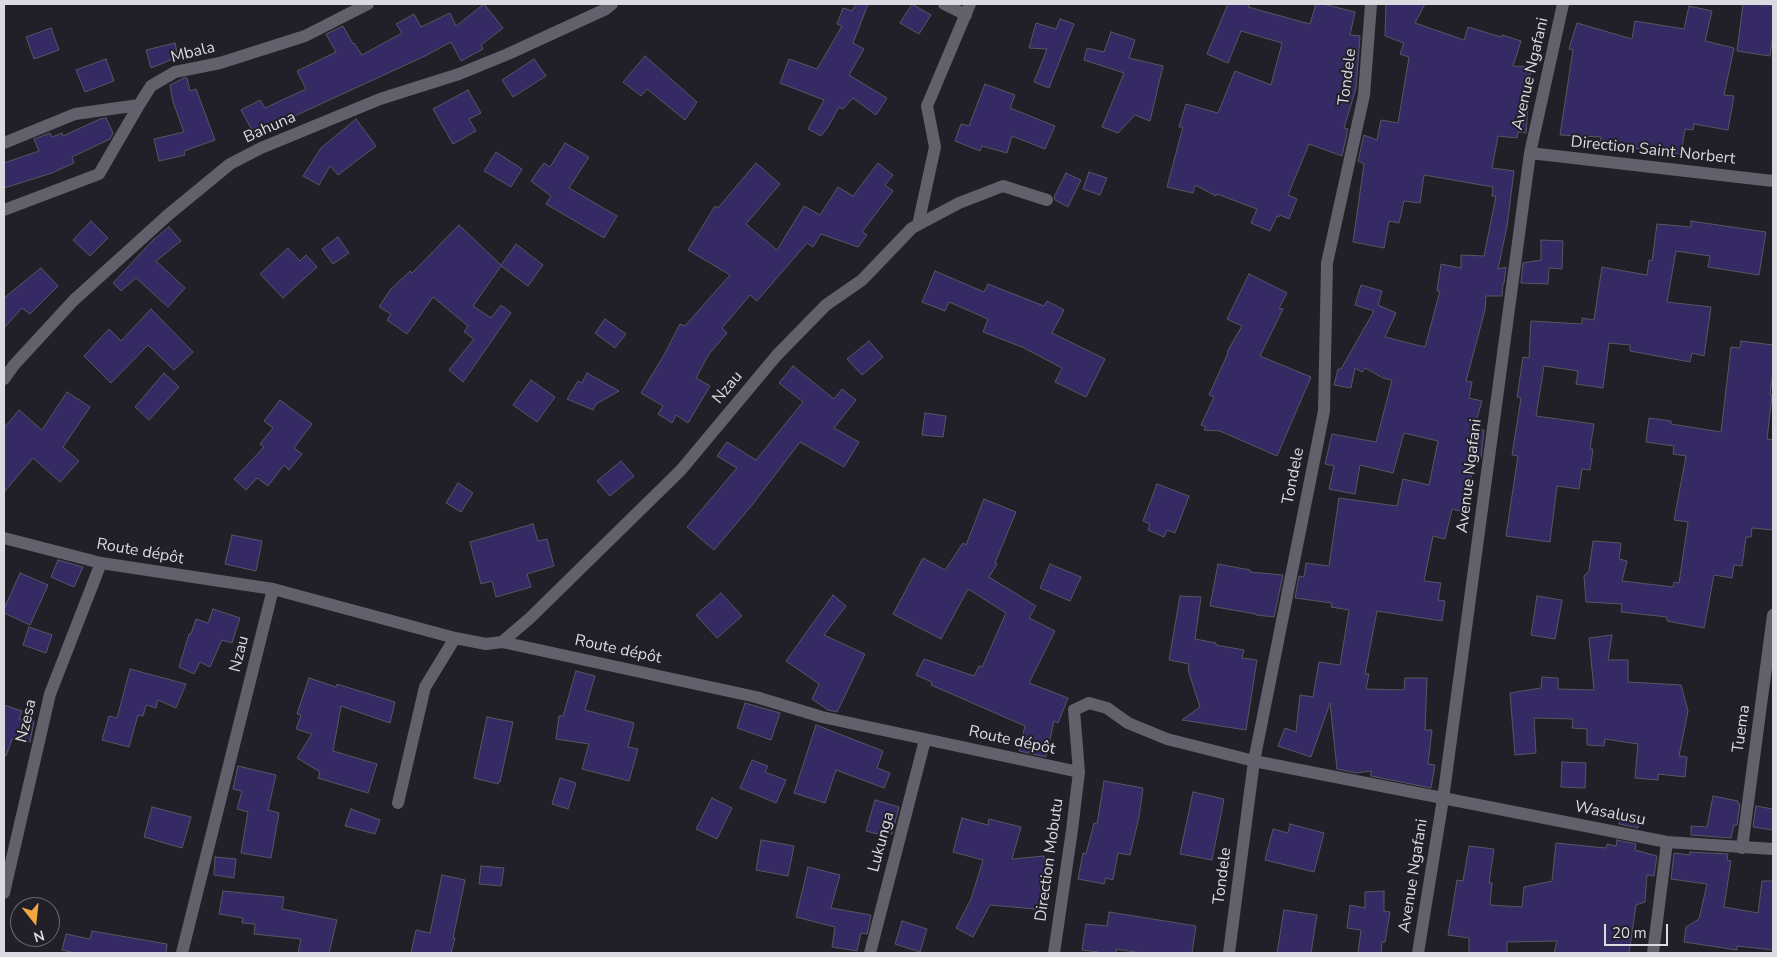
<!DOCTYPE html>
<html>
<head>
<meta charset="utf-8">
<style>
	body { margin:0 }
	#map { position:relative; width:1777px; height:957px; overflow:hidden; background:#212029; font-family:"Nunito Sans",sans-serif }
	canvas { display:block }
	.frame { position:absolute; inset:0; border:5px solid #dbdae1; pointer-events:none }
	.north { position:absolute; left:10px; top:897px; width:50px; height:50px; box-sizing:border-box; background:#212029; border:1px solid #6b6a73; border-radius:50%; rotate:164deg; font-size:14px; font-weight:700; line-height:20px; text-align:center; color:#dbdae1 }
	.north::after { content:''; display:block; margin:auto; width:18px; height:22px; background:#f1a640; clip-path:polygon(50% 0,100% 100%,50% 72%,0 100%) }
	.scale { position:absolute; left:1604px; top:924px; width:64px; height:22px; box-sizing:border-box; border:2px solid #dbdae1; border-top:0; padding-left:6px; font-size:15px; line-height:18px; white-space:nowrap; color:#dbdae1; -webkit-text-stroke:4px #212029; paint-order:stroke }
</style>
</head>
<body>
<div id="map">
<canvas width="1777" height="957"></canvas>
<div class="frame"></div>
<div class="north">N</div>
<div class="scale">20 m</div>
</div>
<script>
const g = document.querySelector('canvas').getContext('2d');
g.lineJoin = 'round';
function fillPath(path, color) { g.fillStyle = color; g.fill(path, 'evenodd'); }
const toPath = rows => new Path2D(rows.map(r => 'M' + r).join(''));
function strokePath(path, color, width, dash) { g.strokeStyle = color; g.lineWidth = width; g.lineCap = dash ? 'butt' : 'round'; g.setLineDash(dash || []); g.stroke(path); }
function write(font, color, halo, rows, align = 'center') {
  g.font = font + ' "Nunito Sans",sans-serif'; g.lineWidth = 4; g.setLineDash([]); g.textBaseline = 'middle'; g.strokeStyle = halo; g.fillStyle = color; for (const [text, x, y, turn = 0] of rows) {
    g.save(); g.translate(x, y); g.rotate((+turn || 0) * Math.PI / 180); g.textAlign = isNaN(turn) ? turn : align; if (halo) g.strokeText(text, 0, 0); g.fillText(text, 0, 0); g.restore();
  }
}
const building = toPath([
	[484,4,503,28,481,45,483,49,461,61,451,42,425,56,275,125,275,127,256,137,241,110,260,100,265,108,306,89,297,71,336,52,326,34,343,26,353,44,354,43,362,55,402,33,396,24,414,14,421,27,450,13,456,26,484,4],
	[856,4,868,4,853,43,864,49,849,75,887,98,876,115,853,98,843,109,839,107,828,127,821,136,808,129,824,100,780,83,789,59,817,69,842,26,837,24,843,8,852,11,856,4],
	[912,4,931,15,919,34,900,23,912,4],
	[1228,4,1249,4,1248,7,1310,24,1316,4,1323,4,1355,12,1350,35,1360,36,1356,88,1344,128,1348,129,1342,156,1309,144,1288,195,1297,199,1289,219,1280,215,1279,217,1277,216,1270,231,1251,223,1257,209,1217,194,1216,196,1195,185,1193,193,1167,187,1183,127,1179,127,1186,104,1218,113,1235,71,1271,85,1282,43,1241,31,1228,63,1207,54,1228,4],
	[1386,4,1425,4,1415,23,1464,40,1468,27,1501,37,1502,35,1521,41,1513,66,1531,67,1526,133,1518,132,1517,138,1498,136,1492,168,1514,171,1507,226,1498,269,1506,267,1504,283,1503,283,1502,296,1486,296,1485,310,1466,381,1472,382,1469,398,1482,401,1474,429,1484,430,1481,458,1475,458,1464,512,1452,509,1445,539,1433,536,1424,581,1441,583,1438,600,1445,601,1442,621,1377,611,1365,674,1369,674,1366,689,1404,690,1405,678,1427,678,1425,730,1432,730,1428,764,1435,765,1431,788,1371,776,1371,771,1356,773,1337,769,1330,703,1311,757,1278,746,1285,728,1296,732,1300,695,1313,697,1319,662,1340,665,1349,610,1331,607,1332,603,1295,598,1299,576,1304,577,1306,563,1329,566,1339,498,1397,506,1403,479,1429,485,1438,441,1404,433,1393,473,1360,465,1355,494,1329,489,1334,466,1325,464,1332,434,1376,442,1392,380,1383,378,1365,368,1362,372,1355,368,1351,388,1334,385,1338,369,1341,369,1374,311,1355,305,1361,285,1382,291,1378,305,1396,313,1385,337,1425,347,1440,291,1437,291,1441,264,1461,268,1461,255,1484,256,1496,196,1492,196,1493,187,1424,175,1420,203,1404,201,1399,223,1389,221,1384,248,1353,242,1364,164,1358,161,1364,135,1377,140,1381,120,1398,123,1409,57,1400,54,1404,43,1385,36,1386,4],
	[1743,4,1773,5,1773,34,1770,56,1737,51,1743,4],
	[1689,6,1712,11,1705,41,1734,48,1724,95,1734,96,1728,130,1694,124,1693,130,1685,129,1681,154,1600,144,1601,137,1560,135,1573,50,1569,49,1577,23,1632,39,1635,21,1684,29,1689,6],
	[1060,19,1074,24,1049,88,1034,82,1047,49,1029,48,1036,23,1056,29,1060,19],
	[51,28,59,50,34,59,26,37,51,28],
	[1111,32,1135,40,1129,58,1163,66,1150,121,1135,115,1118,133,1102,127,1124,73,1084,60,1087,48,1104,52,1111,32],
	[175,43,178,57,151,68,146,50,175,43],
	[645,56,697,102,685,120,647,89,641,96,623,82,645,56],
	[106,59,114,81,85,92,76,70,106,59],
	[534,59,546,76,513,97,502,80,534,59],
	[184,78,187,78,190,91,196,89,215,140,184,151,185,155,159,161,154,139,184,132,173,102,170,85,184,78],
	[985,84,1015,95,1010,108,1055,126,1045,149,1012,136,1007,153,982,146,980,151,955,141,961,124,969,126,985,84],
	[468,90,481,113,469,119,476,131,453,144,433,109,468,90],
	[106,118,113,133,110,139,72,157,74,163,52,173,4,188,4,163,39,151,34,139,50,133,52,137,62,133,63,136,100,119,106,118],
	[356,119,376,146,338,175,330,166,319,185,303,176,321,148,356,119],
	[565,143,589,157,569,188,617,216,604,238,546,204,551,196,531,181,544,163,550,167,565,143],
	[496,152,522,169,511,187,484,171,496,152],
	[756,163,780,184,746,224,777,250,804,206,820,215,838,187,853,196,878,163,893,175,885,185,893,191,862,232,867,235,858,247,821,234,813,247,807,243,757,301,750,295,722,328,727,333,709,354,696,378,710,386,688,423,676,415,672,423,658,414,663,406,641,393,664,355,680,324,685,326,730,275,688,250,715,206,718,208,756,163],
	[1089,172,1107,178,1100,195,1083,189,1089,172],
	[1066,173,1081,180,1068,207,1055,200,1054,197,1066,173],
	[91,221,108,238,90,256,73,240,91,221],
	[1691,221,1766,232,1759,275,1708,267,1710,256,1676,251,1667,302,1711,307,1704,356,1692,353,1690,362,1630,351,1630,345,1609,343,1603,388,1576,384,1578,371,1544,366,1536,416,1594,424,1590,449,1593,449,1590,470,1582,469,1579,489,1557,486,1550,542,1506,536,1518,456,1512,455,1521,398,1517,397,1523,357,1529,358,1531,321,1582,324,1582,318,1594,320,1602,267,1647,275,1649,260,1652,261,1657,224,1691,227,1691,221],
	[459,225,501,265,516,244,543,265,528,286,501,266,473,306,491,318,501,305,511,313,463,382,449,370,474,339,464,332,468,326,433,297,407,334,387,320,391,314,379,307,390,290,410,271,412,273,459,225],
	[169,227,181,241,156,261,185,288,168,307,136,278,121,291,113,283,153,240,169,227],
	[338,237,349,253,333,264,322,249,338,237],
	[1541,240,1563,241,1562,269,1549,268,1548,284,1521,283,1523,263,1541,260,1541,240],
	[288,248,300,261,306,255,317,267,283,298,260,274,288,248],
	[41,268,58,286,30,314,22,308,4,328,4,298,41,268],
	[935,271,984,292,988,284,1044,306,1047,301,1064,310,1052,333,1105,359,1086,397,1055,382,1062,368,1022,347,983,332,988,319,949,302,945,311,922,302,935,271],
	[1249,274,1287,293,1279,308,1283,309,1260,356,1311,377,1277,456,1220,431,1204,430,1206,427,1201,425,1214,397,1209,395,1228,353,1227,352,1242,326,1227,319,1249,274],
	[151,309,193,352,174,370,148,345,111,383,84,356,109,329,121,341,151,309],
	[605,319,626,334,615,348,595,333,605,319],
	[869,341,883,357,862,375,847,359,869,341],
	[1741,341,1773,345,1773,371,1770,395,1772,395,1767,439,1773,440,1773,530,1752,528,1751,537,1746,537,1742,566,1734,565,1732,578,1714,575,1704,628,1667,621,1667,617,1621,612,1622,604,1586,602,1584,576,1589,571,1593,541,1621,543,1619,559,1627,561,1622,581,1673,587,1674,582,1679,583,1688,522,1674,520,1686,456,1673,454,1674,446,1646,442,1649,418,1671,421,1671,424,1721,432,1731,347,1740,348,1741,341],
	[793,366,834,399,842,389,856,400,834,428,859,442,844,467,800,442,752,505,714,550,687,527,737,468,717,456,727,442,756,460,803,402,779,383,793,366],
	[164,373,179,387,149,420,135,407,164,373],
	[587,373,619,391,596,404,593,410,567,399,578,381,582,383,587,373],
	[531,380,555,397,537,422,513,405,531,380],
	[67,392,90,407,63,447,79,461,60,482,33,458,4,492,4,428,19,410,42,430,67,392],
	[280,400,312,424,294,448,302,454,289,470,284,465,268,486,257,478,246,490,234,479,264,447,260,444,273,428,264,421,280,400],
	[925,413,946,416,943,437,922,435,925,413],
	[621,461,634,476,610,496,597,481,621,461],
	[458,483,473,493,461,512,446,503,458,483],
	[1157,484,1189,496,1175,533,1167,530,1164,537,1148,530,1150,524,1143,521,1157,484],
	[984,499,1016,512,995,563,997,564,989,577,1036,606,1029,618,1055,631,1029,683,1068,698,1058,723,1054,721,1046,757,1019,751,1025,726,931,685,932,682,916,675,924,659,974,676,979,666,982,667,1006,613,968,589,941,639,893,614,923,558,945,570,963,543,966,545,984,499],
	[533,524,538,541,547,539,554,566,527,574,531,587,496,597,492,581,481,584,470,542,533,524],
	[232,535,262,541,256,571,225,564,232,535],
	[58,560,83,567,74,587,51,577,58,560],
	[1050,564,1081,577,1070,601,1040,588,1050,564],
	[1218,564,1250,570,1250,572,1283,575,1274,617,1256,615,1256,614,1210,606,1218,564],
	[20,573,48,585,30,625,4,613,4,609,20,573],
	[721,593,742,616,717,638,696,615,721,593],
	[833,595,846,606,824,635,865,654,837,712,828,710,812,699,819,684,786,661,833,595],
	[1180,596,1201,597,1195,639,1216,643,1216,645,1244,650,1242,658,1257,660,1246,730,1182,720,1200,707,1188,670,1189,664,1169,660,1180,596],
	[1537,596,1562,600,1555,639,1531,635,1537,596],
	[213,609,240,618,232,643,222,640,210,667,200,662,194,674,179,667,189,634,191,634,196,619,208,623,213,609],
	[29,627,52,635,46,653,23,645,29,627],
	[1612,635,1608,660,1628,660,1628,682,1681,685,1688,711,1679,756,1687,757,1685,777,1658,774,1658,780,1635,778,1638,744,1605,739,1604,746,1587,745,1587,729,1572,728,1573,719,1534,718,1536,753,1515,755,1510,693,1541,688,1542,677,1558,678,1558,689,1594,690,1589,638,1612,635],
	[130,669,186,684,176,708,158,700,156,708,146,705,143,716,138,715,129,747,102,740,109,716,117,718,130,669],
	[576,671,595,676,585,710,634,723,628,747,638,749,629,781,582,769,589,744,556,739,559,716,563,716,576,671],
	[309,678,336,687,337,684,395,702,390,723,341,706,333,751,377,764,368,793,318,778,320,772,297,758,312,734,296,729,301,715,297,714,309,678],
	[745,703,780,713,771,740,737,728,745,703],
	[4,705,22,711,19,719,34,721,30,742,12,739,6,756,4,755,4,705],
	[487,717,513,722,500,782,499,781,498,784,474,778,487,717],
	[816,725,883,751,877,768,890,773,884,788,836,770,825,803,794,793,816,725],
	[752,760,768,766,765,772,786,780,776,803,740,788,752,760],
	[1562,762,1586,763,1585,788,1561,787,1562,762],
	[238,766,276,775,268,810,279,813,271,858,241,853,248,812,237,809,242,791,233,789,238,766],
	[560,778,576,783,568,809,552,804,560,778],
	[1104,781,1143,788,1139,817,1130,855,1118,853,1113,880,1106,878,1104,884,1078,879,1083,853,1086,854,1094,823,1097,824,1104,781],
	[1193,792,1224,799,1212,860,1180,854,1193,792],
	[1713,796,1738,801,1738,804,1740,804,1737,825,1734,825,1731,838,1691,835,1691,826,1707,827,1713,796],
	[712,798,732,808,717,839,696,829,712,798],
	[875,800,899,807,892,834,882,831,877,834,866,831,875,800],
	[1756,806,1773,809,1773,830,1753,827,1756,806],
	[152,807,191,817,182,848,144,837,152,807],
	[351,809,380,820,375,834,345,826,351,809],
	[1621,813,1640,816,1638,828,1619,824,1621,813],
	[962,818,988,825,989,819,1021,827,1012,859,1044,856,1047,887,1049,887,1046,910,990,905,973,937,956,928,971,899,983,860,953,852,962,818],
	[1290,824,1324,833,1314,872,1265,860,1273,829,1288,833,1290,824],
	[761,840,794,846,788,876,756,870,761,840],
	[1617,840,1636,844,1635,850,1657,856,1654,876,1647,875,1645,902,1636,905,1629,953,1554,953,1557,941,1507,942,1507,953,1469,953,1469,938,1448,935,1457,880,1463,881,1469,846,1494,849,1489,883,1492,883,1490,905,1522,907,1524,887,1552,881,1556,843,1606,848,1607,844,1616,846,1617,840],
	[1690,852,1728,854,1727,860,1731,861,1724,907,1758,913,1762,881,1773,881,1773,950,1737,946,1737,950,1684,942,1686,927,1699,919,1707,884,1671,879,1674,853,1690,855,1690,852],
	[215,857,236,859,234,878,214,875,215,857],
	[481,866,504,868,501,886,479,884,481,866],
	[808,867,840,875,831,908,871,915,867,934,861,933,857,951,832,947,835,927,796,917,808,867],
	[442,875,465,880,453,938,455,938,451,953,411,953,416,930,430,933,442,875],
	[223,891,284,897,282,909,337,920,329,953,298,953,301,939,254,934,255,924,242,923,243,918,219,914,223,891],
	[1384,891,1384,911,1390,912,1385,942,1382,942,1381,953,1358,953,1361,930,1347,928,1350,905,1365,908,1365,892,1384,891],
	[1284,910,1317,915,1311,953,1277,953,1284,910],
	[1109,912,1196,926,1192,953,1141,953,1116,949,1116,953,1098,953,1098,952,1082,950,1086,924,1107,926,1109,912],
	[902,921,927,929,920,952,895,944,902,921],
	[92,931,167,944,166,953,76,953,62,950,66,934,90,939,92,931]
]);
fillPath(building, '#362a64');
strokePath(building, '#575661', 1);
strokePath(toPath([
	[944,4,966,15],
	[4,143,75,114,139,105,151,86,175,72,220,63,305,36,368,4],
	[1530,153,1773,181],
	[4,210,99,174,139,105],
	[918,225,935,147,927,106,970,4],
	[4,379,14,365,74,300,168,215,230,164,261,148,380,99,459,74,508,54,606,9,612,4],
	[4,538,101,563,273,589],
	[502,642,756,697,822,717,1079,772,1074,710,1089,703,1107,708,1128,723,1167,739,1254,761,1667,842,1773,849],
	[398,803,425,687,455,638],
	[1742,848,1773,615],
	[4,893,50,694,101,563],
	[182,953,273,589,455,638,486,644,502,642,530,618,681,470,777,355,826,305,862,280,912,228,959,203,1003,186,1047,200],
	[870,953,925,740],
	[1054,953,1072,830,1079,772],
	[1229,953,1254,761,1324,411,1327,263,1364,95,1371,4],
	[1418,953,1443,799,1530,153,1563,4],
	[1653,953,1667,842]
]), '#61606b', 12);
write('16px', '#dbdae1', '#212029', [
	["Mbala",193,53,-14],
	["Avenue Ngafani",1531,74,-77],
	["Tondele",1348,77,-83],
	["Bahuna",270,128,-24],
	["Direction Saint Norbert",1653,151,6],
	["Nzau",728,388,-50],
	["Tondele",1294,476,-79],
	["Avenue Ngafani",1470,476,-83],
	["Route dépôt",140,552,10],
	["Route dépôt",618,650,12],
	["Nzau",240,654,-76],
	["Nzesa",27,721,-77],
	["Tuema",1742,729,-82],
	["Route dépôt",1012,741,12],
	["Wasalusu",1610,814,11],
	["Lukunga",882,842,-75],
	["Direction Mobutu",1050,860,-82],
	["Tondele",1223,876,-83],
	["Avenue Ngafani",1414,876,-81]
]);
</script>
</body>
</html>
